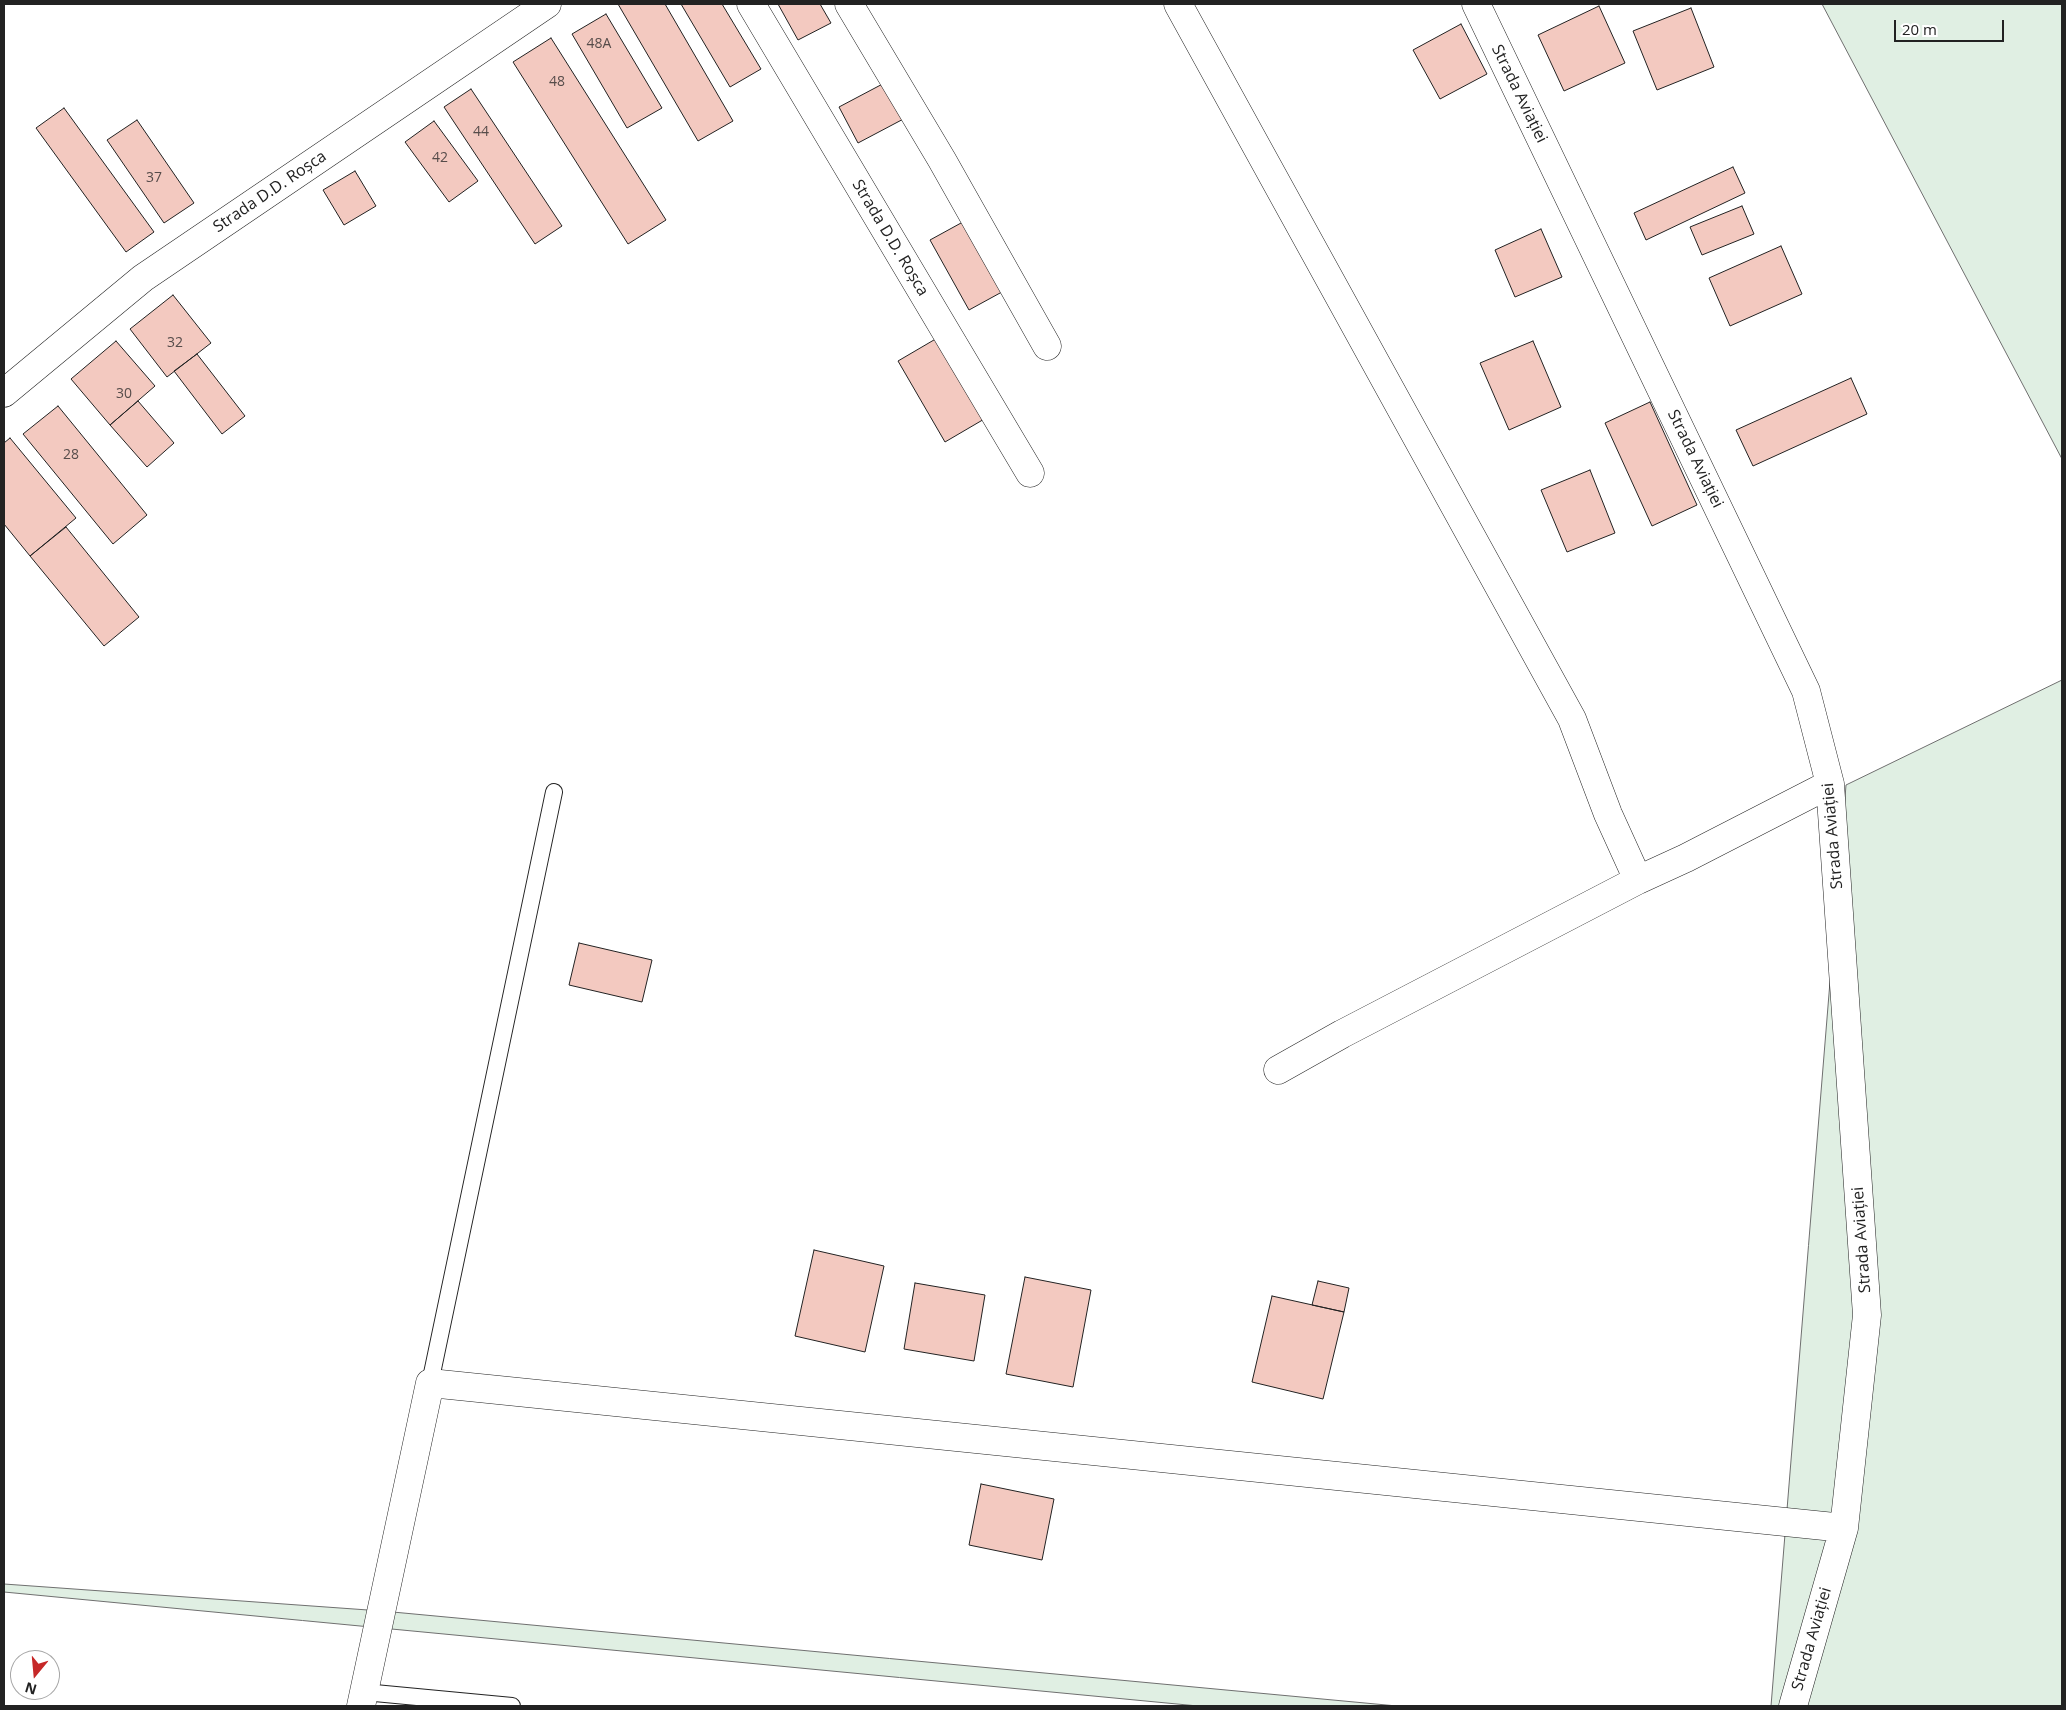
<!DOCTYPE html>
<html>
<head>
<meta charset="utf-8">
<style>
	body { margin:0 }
	#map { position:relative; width:2066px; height:1710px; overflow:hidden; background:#fff; font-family:"Open Sans",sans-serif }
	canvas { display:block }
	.frame { position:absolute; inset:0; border:5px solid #222; pointer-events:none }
	.north { position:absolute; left:10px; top:1650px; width:50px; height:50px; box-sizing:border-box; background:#fff; border:1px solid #a7a7a7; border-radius:50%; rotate:197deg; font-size:14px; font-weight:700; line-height:20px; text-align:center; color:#222 }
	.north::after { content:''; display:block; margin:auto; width:18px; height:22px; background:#c62828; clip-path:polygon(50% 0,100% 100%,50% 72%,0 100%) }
	.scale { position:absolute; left:1894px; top:20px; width:110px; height:22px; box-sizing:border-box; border:2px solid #222; border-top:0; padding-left:6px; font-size:15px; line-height:18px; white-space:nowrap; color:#222; -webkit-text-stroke:4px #fff; paint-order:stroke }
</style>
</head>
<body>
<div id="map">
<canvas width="2066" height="1710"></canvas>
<div class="frame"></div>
<div class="north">N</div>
<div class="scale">20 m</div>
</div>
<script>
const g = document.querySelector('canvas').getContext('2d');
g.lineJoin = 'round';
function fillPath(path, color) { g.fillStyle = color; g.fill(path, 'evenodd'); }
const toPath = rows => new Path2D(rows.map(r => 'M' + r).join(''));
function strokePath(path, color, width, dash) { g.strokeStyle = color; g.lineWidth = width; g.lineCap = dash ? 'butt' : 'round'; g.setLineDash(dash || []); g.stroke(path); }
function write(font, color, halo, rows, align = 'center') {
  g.font = font + ' "Open Sans",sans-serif'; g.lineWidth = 4; g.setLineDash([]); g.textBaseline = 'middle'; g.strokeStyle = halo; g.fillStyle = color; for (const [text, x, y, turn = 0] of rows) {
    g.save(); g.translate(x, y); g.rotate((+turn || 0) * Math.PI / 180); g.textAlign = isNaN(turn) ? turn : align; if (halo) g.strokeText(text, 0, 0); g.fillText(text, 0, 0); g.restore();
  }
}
const green = toPath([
	[1822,4,2062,4,2062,459,1822,4],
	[2062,680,2062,1706,1771,1706,1846,785,2062,680],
	[4,1584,382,1611,1397,1706,1198,1706,4,1592,4,1584]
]);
fillPath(green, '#e0efe3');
strokePath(green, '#6f6f6f', 1);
const building = toPath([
	[618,4,665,4,733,121,698,141,618,4],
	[681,4,722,4,761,69,730,87,681,4],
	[778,4,820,4,831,23,798,40,778,4],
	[1599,6,1625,63,1564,91,1538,35,1599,6],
	[1691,8,1714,67,1657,90,1633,31,1691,8],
	[606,14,662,108,627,128,572,34,606,14],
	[1461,24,1487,74,1440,99,1413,50,1461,24],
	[551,38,666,220,628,244,513,62,551,38],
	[892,79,911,115,858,143,839,107,892,79],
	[471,89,562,226,535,244,444,107,471,89],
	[64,108,154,232,126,252,36,128,64,108],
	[137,120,194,203,164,223,107,140,137,120],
	[434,121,478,181,449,202,405,142,434,121],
	[1733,167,1745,193,1646,240,1634,213,1733,167],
	[355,171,376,206,344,225,323,190,355,171],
	[1742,206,1754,234,1702,255,1690,227,1742,206],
	[972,217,1011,287,969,310,930,240,972,217],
	[1541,229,1562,277,1515,297,1495,250,1541,229],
	[1781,246,1802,294,1730,326,1709,278,1781,246],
	[173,295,211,343,167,377,130,329,173,295],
	[939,337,986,418,945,442,898,361,939,337],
	[116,341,155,386,110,425,71,379,116,341],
	[1533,341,1561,407,1509,430,1480,363,1533,341],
	[197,354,245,416,222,434,174,371,197,354],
	[1851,378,1867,414,1753,466,1736,430,1851,378],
	[138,401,174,443,147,467,110,425,138,401],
	[1650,402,1697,505,1652,526,1605,423,1650,402],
	[58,406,147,515,113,544,23,434,58,406],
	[10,438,76,518,30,556,4,524,4,443,10,438],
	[1590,470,1615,533,1567,552,1541,490,1590,470],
	[66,527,139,617,104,646,30,556,66,527],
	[579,943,652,960,642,1002,569,985,579,943],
	[814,1250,884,1266,865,1352,795,1336,814,1250],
	[1025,1277,1091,1290,1073,1387,1006,1374,1025,1277],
	[1318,1281,1349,1288,1344,1312,1312,1305,1318,1281],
	[915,1283,985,1295,974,1361,904,1349,915,1283],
	[1272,1296,1344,1312,1323,1399,1252,1382,1272,1296],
	[981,1484,1054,1499,1042,1560,969,1545,981,1484]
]);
fillPath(building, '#f3c9c0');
strokePath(building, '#222', 1);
const lane = toPath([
	[430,1383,554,792],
	[364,1692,512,1706]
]);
const street = toPath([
	[751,4,1030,473],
	[849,4,942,160,1047,346],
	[1178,4,1572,719,1608,814,1638,880],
	[1476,4,1806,691,1830,784,1867,1315,1844,1528,1793,1706],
	[4,393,143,278,547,4],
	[1278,1070,1342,1034,1638,880,1686,858,1830,784],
	[361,1706,430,1383,1844,1528]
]);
strokePath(lane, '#222', 18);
strokePath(street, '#222', 29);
strokePath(lane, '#fff', 16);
strokePath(street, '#fff', 28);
write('14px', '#564c4a', null, [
	["48A",599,44],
	["48",557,82],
	["44",481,132],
	["42",440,158],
	["37",154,178],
	["32",175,343],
	["30",124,394],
	["28",71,455]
]);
write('16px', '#222', '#fff', [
	["Strada Aviației",1519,94,64],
	["Strada D.D. Roșca",270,192,-34],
	["Strada D.D. Roșca",890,238,59],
	["Strada Aviației",1695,459,64],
	["Strada Aviației",1833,836,-95],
	["Strada Aviației",1862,1240,-94],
	["Strada Aviației",1812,1639,-74]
]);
</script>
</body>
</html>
